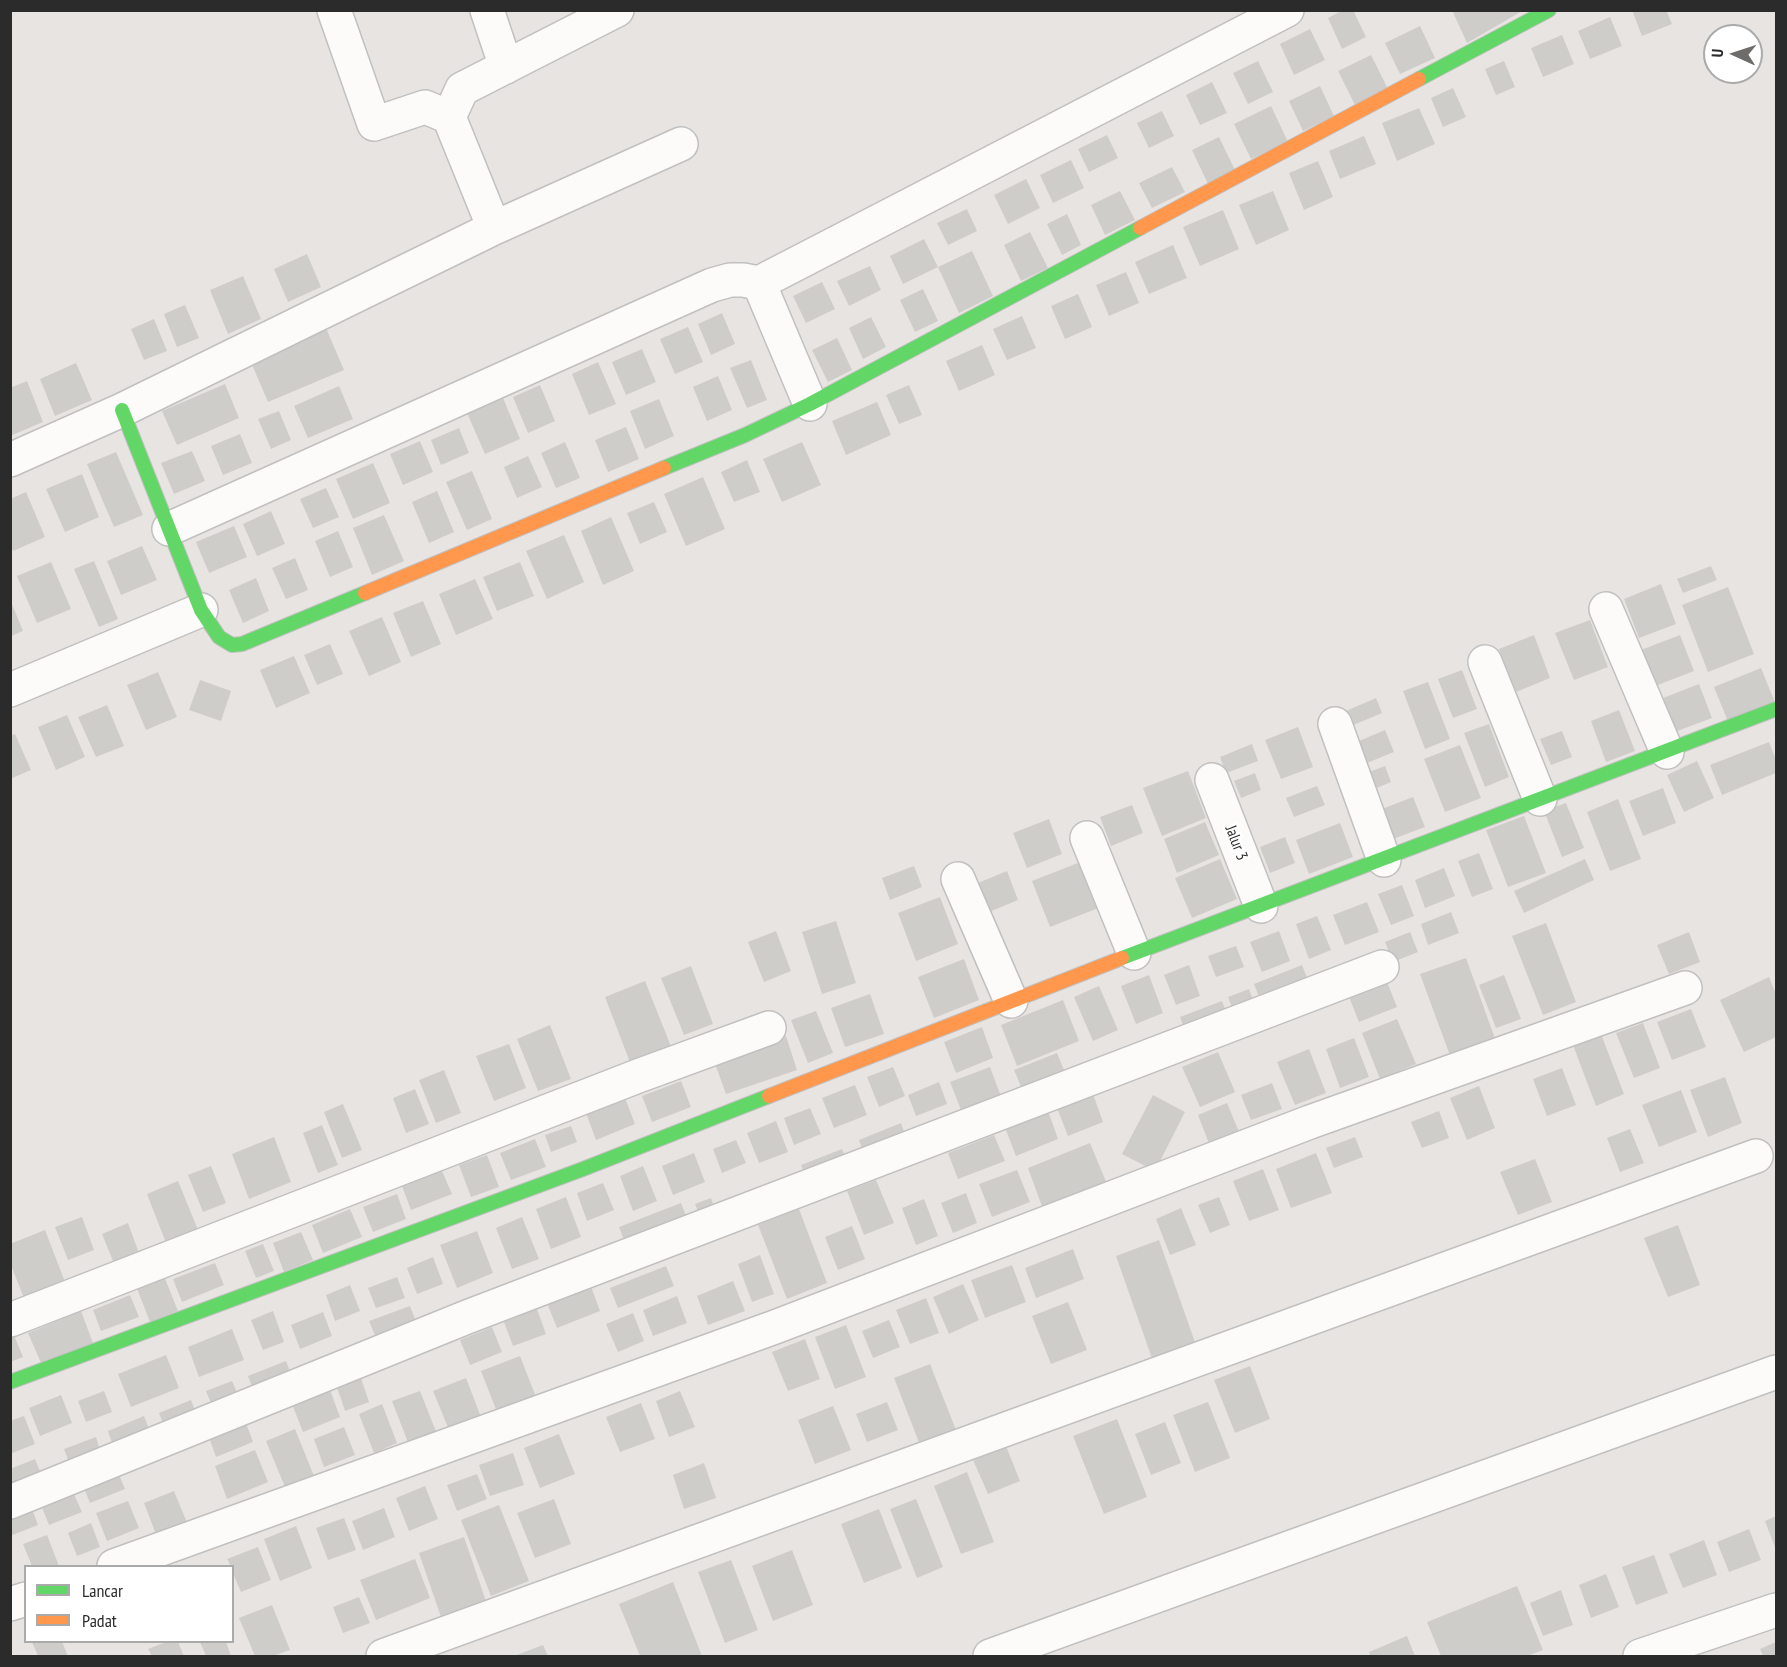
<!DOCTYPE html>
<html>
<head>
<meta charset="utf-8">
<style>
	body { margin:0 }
	#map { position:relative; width:1787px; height:1667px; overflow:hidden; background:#e8e4e1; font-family:"PT Sans Narrow",sans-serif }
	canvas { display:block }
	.frame { position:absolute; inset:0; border:12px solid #2b2b2b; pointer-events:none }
	.legend { position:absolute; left:24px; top:1565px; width:210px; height:78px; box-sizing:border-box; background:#fff; border:2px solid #aaa; margin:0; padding:8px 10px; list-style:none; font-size:18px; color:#2b2b2b }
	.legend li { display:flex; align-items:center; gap:12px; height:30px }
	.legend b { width:30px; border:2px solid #aaa }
	.north { position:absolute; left:1703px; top:24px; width:60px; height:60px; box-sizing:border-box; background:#fff; border:2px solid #aaa; border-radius:50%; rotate:273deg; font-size:16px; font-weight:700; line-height:24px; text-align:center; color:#2b2b2b }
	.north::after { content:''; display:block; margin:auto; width:21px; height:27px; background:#6d6c6b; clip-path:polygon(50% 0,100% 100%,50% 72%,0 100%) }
</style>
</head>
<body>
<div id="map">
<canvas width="1787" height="1667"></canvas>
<div class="frame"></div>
<ul class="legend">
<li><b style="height:8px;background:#63d668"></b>Lancar</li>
<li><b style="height:8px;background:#ff974d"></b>Padat</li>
</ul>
<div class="north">U</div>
</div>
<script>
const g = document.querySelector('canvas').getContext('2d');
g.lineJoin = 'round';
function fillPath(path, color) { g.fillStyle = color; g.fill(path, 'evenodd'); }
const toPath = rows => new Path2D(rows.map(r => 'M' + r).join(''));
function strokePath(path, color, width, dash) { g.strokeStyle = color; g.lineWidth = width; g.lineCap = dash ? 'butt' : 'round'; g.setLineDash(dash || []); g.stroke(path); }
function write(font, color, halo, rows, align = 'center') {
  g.font = font + ' "PT Sans Narrow",sans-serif'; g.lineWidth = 5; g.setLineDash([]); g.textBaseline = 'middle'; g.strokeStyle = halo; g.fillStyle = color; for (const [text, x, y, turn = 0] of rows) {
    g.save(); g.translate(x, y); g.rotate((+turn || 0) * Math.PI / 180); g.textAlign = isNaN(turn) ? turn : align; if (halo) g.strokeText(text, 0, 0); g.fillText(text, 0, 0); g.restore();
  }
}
fillPath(toPath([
	[1343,10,1353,10,1366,37,1342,49,1328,18],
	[1452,10,1524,10,1467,43],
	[1632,10,1666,10,1672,24,1642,36],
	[1610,17,1622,46,1590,59,1578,31],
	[1420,26,1435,58,1400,74,1385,43],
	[1310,29,1325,60,1294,75,1280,44],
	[1562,35,1574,64,1543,77,1531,48],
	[1371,55,1388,89,1355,105,1338,71],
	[1258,61,1273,92,1248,104,1233,73],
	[1504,61,1515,87,1496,95,1485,69],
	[1212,82,1227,113,1200,125,1186,95],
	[1320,86,1334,116,1303,131,1289,101],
	[1453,88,1466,117,1443,127,1431,98],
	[1271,106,1288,142,1251,159,1234,124],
	[1419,108,1435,144,1397,161,1382,123],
	[1162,111,1174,136,1149,148,1137,123],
	[1107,135,1118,158,1089,172,1078,149],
	[1364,136,1376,164,1340,179,1329,151],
	[1219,137,1235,170,1208,184,1192,150],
	[1071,160,1084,188,1053,203,1040,175],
	[1318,161,1333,197,1304,210,1289,173],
	[1172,167,1185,192,1152,208,1139,183],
	[1026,179,1040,208,1008,224,994,195],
	[1120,191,1135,220,1105,235,1091,205],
	[1273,191,1289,230,1256,245,1239,205],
	[967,209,977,231,948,245,937,223],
	[1223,210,1239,249,1200,266,1183,227],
	[1067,214,1081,245,1062,255,1047,224],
	[1030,232,1048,268,1021,281,1004,245],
	[924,239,938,267,903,284,890,256],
	[1173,245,1187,278,1149,294,1135,262],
	[972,251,993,296,959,313,938,267],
	[307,254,321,287,288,302,274,269],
	[870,266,881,290,849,306,837,281],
	[1126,272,1139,303,1109,316,1096,285],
	[243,276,261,319,228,334,210,290],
	[822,282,835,309,806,323,793,296],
	[923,289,938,321,915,332,900,300],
	[1078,294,1092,327,1065,339,1051,306],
	[185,305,199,338,177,347,164,314],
	[722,313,735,344,711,355,698,324],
	[1022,316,1036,348,1007,360,993,329],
	[871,317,886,347,863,359,849,328],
	[154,319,167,351,144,360,131,329],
	[688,327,703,362,675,374,660,339],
	[326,328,344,370,268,402,250,360],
	[837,338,852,370,828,382,812,350],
	[982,345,995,375,959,391,946,361],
	[642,349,656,382,626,395,612,362],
	[751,360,767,400,747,408,730,368],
	[598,362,616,404,589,415,572,374],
	[76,363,92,400,55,416,40,379],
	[718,376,732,410,707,421,693,387],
	[27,381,43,422,10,436,10,388],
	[225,384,239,418,177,445,162,411],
	[540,385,555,421,528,433,513,397],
	[909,385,922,415,899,424,886,395],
	[339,386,353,419,308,438,294,406],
	[503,398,520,439,485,454,467,413],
	[659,399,674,436,645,449,630,411],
	[877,402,891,435,846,455,832,421],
	[279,411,291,440,271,449,258,419],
	[626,427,639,459,608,472,595,440],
	[459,428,469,453,441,465,431,440],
	[240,434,252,463,223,475,211,446],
	[420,441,433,472,403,485,390,454],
	[565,442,580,478,556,488,541,453],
	[802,442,821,485,782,502,763,459],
	[192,451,205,481,174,494,161,463],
	[116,452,143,515,114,527,87,464],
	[528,456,542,487,517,498,504,467],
	[747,460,760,492,734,502,721,472],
	[373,463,390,503,353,519,336,479],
	[472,471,492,519,467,530,446,482],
	[82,474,99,517,65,532,46,489],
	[703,477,725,529,686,546,664,494],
	[326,488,339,517,313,528,300,499],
	[437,491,454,532,429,543,412,502],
	[26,492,45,537,13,551,10,544,10,499],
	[654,502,667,532,640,544,627,513],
	[271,511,285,544,257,556,243,524],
	[384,515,404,561,372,575,353,528],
	[611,517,634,571,603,585,581,531],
	[234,526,247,557,209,573,196,542],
	[338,531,353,567,330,577,315,541],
	[564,535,584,582,547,599,526,551],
	[142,546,157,580,121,595,107,561],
	[295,558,308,590,286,599,272,568],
	[94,561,118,619,99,627,74,569],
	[51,562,71,609,37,623,17,576],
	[520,562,534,596,497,611,483,577],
	[1711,566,1717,580,1683,593,1677,579],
	[256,578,269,611,243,623,229,590],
	[475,579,493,619,456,635,439,594],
	[1661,584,1676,624,1639,638,1624,599],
	[1728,587,1754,654,1708,672,1682,605],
	[423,601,441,644,411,657,393,613],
	[11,602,23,631,11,636],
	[382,617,401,662,369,676,349,631],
	[1590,620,1608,667,1574,680,1555,633],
	[1534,635,1550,678,1516,692,1499,649],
	[1680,635,1694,671,1655,686,1641,650],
	[330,644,343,674,317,685,304,655],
	[294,656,310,693,276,708,260,670],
	[1761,668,1776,705,1729,724,1714,687],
	[1462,670,1477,709,1453,718,1438,679],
	[158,672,177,717,146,730,127,685],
	[200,680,231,691,221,721,189,710],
	[1428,682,1450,739,1425,749,1403,691],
	[1699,684,1712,718,1672,733,1658,700],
	[1376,698,1382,713,1351,726,1346,711],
	[107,705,124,746,96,757,78,717],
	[1619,710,1635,751,1606,762,1591,721],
	[67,715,85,757,56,770,38,727],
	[1489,724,1509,777,1485,787,1464,733],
	[1298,727,1313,767,1281,779,1265,740],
	[1385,730,1394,752,1367,763,1359,741],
	[1562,731,1572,757,1551,765,1540,739],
	[15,734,31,770,10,779,10,736],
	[1769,742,1776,760,1776,773,1722,795,1710,765],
	[1252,744,1258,761,1226,773,1220,757],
	[1460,745,1481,798,1445,812,1424,759],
	[1697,761,1714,798,1684,812,1667,775],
	[1385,766,1391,782,1367,792,1361,775],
	[1188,771,1206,818,1162,836,1143,788],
	[1255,773,1261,790,1241,798,1234,781],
	[1317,786,1325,805,1294,817,1286,798],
	[1663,788,1676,823,1643,836,1629,801],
	[1413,797,1425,827,1393,839,1382,809],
	[1618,799,1641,859,1610,871,1587,812],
	[1566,803,1584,848,1562,857,1544,811],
	[1132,805,1143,833,1111,846,1100,817],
	[1524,816,1546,873,1508,887,1486,830],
	[1049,819,1062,854,1027,868,1013,833],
	[1205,822,1219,855,1177,873,1164,839],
	[1340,823,1353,857,1309,874,1296,840],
	[1285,837,1295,863,1270,873,1260,847],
	[1479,853,1493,889,1472,897,1458,861],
	[1088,859,1106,905,1050,927,1032,881],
	[1220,859,1237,899,1192,918,1175,878],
	[1585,859,1594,880,1524,913,1514,891],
	[914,866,922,887,890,900,882,878],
	[1444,868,1455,896,1425,908,1415,880],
	[1007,871,1018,900,989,912,978,883],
	[1402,885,1414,916,1391,925,1378,894],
	[940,897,958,944,916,961,898,913],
	[1367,902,1379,932,1345,945,1333,915],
	[1451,912,1459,933,1428,945,1421,924],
	[1317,916,1331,950,1309,959,1296,924],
	[836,921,856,983,822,994,802,932],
	[1546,923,1576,1002,1543,1015,1512,936],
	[776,931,791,971,764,982,748,942],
	[1279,931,1290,961,1262,972,1250,942],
	[1410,932,1418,952,1393,962,1385,942],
	[1689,932,1700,962,1669,974,1657,945],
	[1236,946,1244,967,1216,977,1208,956],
	[1466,958,1497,1044,1452,1061,1420,974],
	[964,959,979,1000,934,1018,918,977],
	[1189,965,1200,996,1176,1005,1164,975],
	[1302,965,1311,988,1263,1007,1254,984],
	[691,966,713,1024,684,1035,661,978],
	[1149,975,1163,1013,1136,1024,1121,986],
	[1504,975,1521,1019,1496,1028,1479,985],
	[1385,977,1397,1007,1359,1022,1347,992],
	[1769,977,1776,994,1776,1037,1744,1052,1720,1000],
	[645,981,672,1049,631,1065,605,997],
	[1099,986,1118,1030,1093,1041,1074,997],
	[1249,989,1256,1008,1235,1016,1228,997],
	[870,994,884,1034,845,1047,831,1008],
	[1063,1000,1079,1041,1017,1066,1001,1025],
	[1222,1001,1230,1021,1187,1037,1180,1017],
	[1691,1009,1706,1047,1672,1060,1657,1022],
	[816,1011,833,1053,808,1063,791,1020],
	[1397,1019,1416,1064,1380,1079,1362,1033],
	[1643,1023,1660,1068,1634,1078,1616,1033],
	[550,1025,571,1079,538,1091,517,1039],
	[982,1027,993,1058,956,1073,944,1042],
	[1601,1034,1624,1094,1596,1106,1573,1045],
	[786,1036,797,1070,726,1094,714,1061],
	[1354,1038,1369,1077,1340,1088,1326,1049],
	[509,1044,526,1088,494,1101,476,1056],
	[1309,1049,1326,1093,1295,1105,1277,1062],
	[1218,1052,1235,1092,1200,1107,1182,1067],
	[1057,1053,1068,1080,1025,1096,1014,1070],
	[893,1067,905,1096,879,1107,867,1077],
	[990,1067,1002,1099,963,1115,950,1082],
	[1562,1068,1576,1105,1547,1116,1533,1079],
	[444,1070,461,1113,436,1123,419,1080],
	[1725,1077,1742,1123,1708,1137,1690,1090],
	[681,1081,691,1107,652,1122,642,1096],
	[939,1082,947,1104,916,1116,908,1095],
	[1272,1083,1282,1109,1251,1120,1241,1095],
	[855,1085,867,1115,834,1128,822,1098],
	[1479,1086,1495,1128,1467,1140,1450,1098],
	[415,1089,429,1124,406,1133,393,1098],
	[1681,1090,1697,1132,1659,1147,1642,1105],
	[1093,1094,1103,1122,1068,1136,1057,1108],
	[1153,1095,1185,1112,1155,1171,1122,1154],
	[625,1098,635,1124,596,1140,586,1113],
	[1227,1103,1240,1134,1210,1146,1198,1115],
	[343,1104,362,1150,342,1158,324,1112],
	[810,1108,821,1134,794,1145,784,1118],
	[1047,1108,1058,1139,1016,1156,1004,1125],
	[1439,1111,1449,1138,1422,1148,1411,1122],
	[776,1121,788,1152,759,1163,747,1133],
	[901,1123,907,1140,865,1157,859,1140],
	[322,1125,338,1165,318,1173,303,1133],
	[571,1126,577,1142,551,1152,545,1135],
	[1630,1129,1644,1163,1620,1172,1607,1138],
	[994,1135,1005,1161,958,1179,948,1153],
	[274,1137,291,1182,249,1199,232,1154],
	[1355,1137,1363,1157,1334,1168,1326,1148],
	[535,1139,546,1167,511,1180,500,1153],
	[736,1140,746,1163,722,1173,713,1149],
	[1090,1143,1107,1184,1043,1209,1028,1168],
	[842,1149,848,1163,807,1179,801,1165],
	[694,1153,705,1182,673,1195,662,1166],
	[1316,1153,1332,1193,1291,1208,1276,1169],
	[487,1155,499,1187,471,1197,459,1165],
	[1535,1159,1552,1202,1518,1215,1500,1172],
	[211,1166,226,1203,203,1212,188,1175],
	[643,1166,657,1201,633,1211,620,1176],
	[1263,1169,1279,1210,1249,1221,1233,1181],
	[1017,1170,1030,1202,992,1217,979,1184],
	[442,1171,452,1194,411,1210,402,1186],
	[876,1180,894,1223,864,1235,847,1191],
	[178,1181,198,1230,166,1243,147,1194],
	[603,1183,614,1210,587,1221,577,1193],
	[966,1193,977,1223,953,1233,941,1203],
	[397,1194,406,1219,373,1232,363,1207],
	[566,1197,581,1237,551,1249,536,1209],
	[1219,1197,1230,1225,1210,1233,1198,1205],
	[711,1198,716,1213,701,1219,695,1204],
	[924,1199,938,1236,916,1245,902,1208],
	[681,1203,690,1226,628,1251,619,1227],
	[1181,1208,1196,1245,1170,1255,1156,1219],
	[350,1209,362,1237,323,1253,312,1225],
	[799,1209,827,1283,787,1299,758,1225],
	[82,1217,94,1250,68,1260,55,1227],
	[522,1217,539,1259,512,1269,496,1228],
	[128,1223,140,1256,115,1266,102,1234],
	[1678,1225,1700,1285,1668,1297,1644,1238],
	[852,1226,865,1259,838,1270,825,1237],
	[45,1230,65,1282,24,1298,10,1263,10,1244],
	[477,1231,493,1273,457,1288,440,1245],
	[301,1232,313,1260,284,1272,273,1243],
	[1159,1240,1197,1348,1154,1364,1116,1256],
	[263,1244,274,1271,256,1278,245,1251],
	[1073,1249,1084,1279,1036,1298,1025,1268],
	[760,1255,774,1294,752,1302,738,1264],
	[433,1257,443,1284,417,1294,407,1268],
	[215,1263,224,1285,182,1302,173,1279],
	[1012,1265,1026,1302,985,1318,971,1280],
	[666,1266,674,1286,618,1308,610,1288],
	[164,1276,178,1311,150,1322,136,1286],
	[397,1277,405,1298,376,1308,368,1288],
	[589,1281,600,1311,557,1328,545,1298],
	[733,1281,745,1311,708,1325,697,1296],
	[963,1284,979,1320,949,1334,933,1297],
	[350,1285,360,1311,335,1321,326,1295],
	[130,1295,139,1317,101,1331,93,1310],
	[677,1296,687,1323,653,1336,643,1310],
	[926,1298,939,1333,910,1344,896,1310],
	[1068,1302,1087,1350,1051,1364,1032,1316],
	[410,1306,419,1329,379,1345,369,1321],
	[537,1309,546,1334,513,1346,504,1322],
	[81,1311,93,1343,41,1363,28,1333],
	[273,1311,284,1342,263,1350,251,1320],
	[323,1312,332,1336,300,1349,291,1325],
	[633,1313,644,1341,618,1352,606,1324],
	[889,1320,900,1347,873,1358,862,1331],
	[846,1325,866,1377,835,1389,815,1337],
	[492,1327,502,1352,470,1365,460,1340],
	[232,1329,244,1360,199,1377,188,1347],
	[14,1335,23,1357,10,1362,10,1336],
	[805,1339,820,1379,788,1391,772,1352],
	[166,1355,179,1388,131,1407,118,1374],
	[520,1356,536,1397,497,1412,481,1371],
	[286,1361,295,1385,257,1400,248,1376],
	[930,1364,956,1430,920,1445,894,1378],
	[1250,1366,1270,1419,1235,1433,1214,1380],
	[358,1369,369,1402,345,1411,334,1378],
	[466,1378,484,1425,452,1437,433,1391],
	[232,1381,241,1402,215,1413,206,1391],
	[330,1390,340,1417,303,1432,292,1404],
	[104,1391,112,1412,86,1422,78,1401],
	[420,1391,437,1434,409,1445,392,1401],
	[680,1391,695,1427,669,1437,656,1401],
	[61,1395,72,1423,40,1436,29,1408],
	[191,1400,199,1421,167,1434,159,1413],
	[887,1402,898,1430,867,1442,856,1414],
	[1208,1402,1230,1458,1195,1472,1173,1415],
	[641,1403,655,1439,620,1452,606,1417],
	[382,1404,397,1443,374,1453,359,1414],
	[833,1406,851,1450,815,1464,798,1420],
	[24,1416,35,1444,10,1454,10,1421],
	[144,1416,152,1437,115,1452,108,1431],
	[1117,1419,1147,1497,1104,1514,1073,1436],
	[1165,1422,1181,1463,1151,1475,1135,1434],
	[246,1423,253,1442,216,1457,209,1437],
	[344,1427,355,1455,324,1467,314,1439],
	[295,1429,314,1476,285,1487,266,1441],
	[559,1434,575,1474,540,1488,524,1448],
	[96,1437,101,1453,70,1465,64,1449],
	[1006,1446,1020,1481,988,1494,973,1460],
	[255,1450,268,1482,227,1499,215,1466],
	[513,1453,524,1485,490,1496,479,1465],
	[35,1459,44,1481,10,1494,10,1469],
	[704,1463,716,1498,684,1509,673,1475],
	[967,1472,994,1542,961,1554,934,1486],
	[477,1474,487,1499,457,1511,447,1485],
	[119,1475,125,1489,90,1503,84,1488],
	[425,1486,438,1519,409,1531,396,1498],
	[174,1491,188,1525,157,1537,144,1503],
	[73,1492,82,1512,49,1525,41,1505],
	[554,1499,571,1544,535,1558,517,1513],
	[916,1499,943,1567,917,1578,890,1509],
	[128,1501,139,1528,107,1541,96,1513],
	[499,1505,529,1581,491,1596,461,1520],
	[384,1508,395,1537,363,1550,352,1521],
	[32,1509,38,1525,10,1536,10,1518],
	[879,1509,902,1568,864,1583,841,1524],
	[1776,1516,1776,1550,1765,1521],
	[344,1518,356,1550,328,1560,316,1528],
	[91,1523,100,1547,77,1556,68,1533],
	[296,1526,312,1568,280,1581,264,1539],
	[1749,1529,1761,1560,1729,1572,1717,1542],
	[47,1535,59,1566,32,1566,23,1544],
	[464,1537,488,1607,443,1623,419,1553],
	[1704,1540,1717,1575,1683,1588,1669,1554],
	[258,1547,271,1580,241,1592,232,1571,232,1566,231,1566,227,1559],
	[792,1550,813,1605,773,1621,752,1566],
	[1654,1555,1668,1593,1636,1605,1622,1567],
	[415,1559,430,1598,376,1620,360,1580],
	[731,1560,758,1630,725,1643,698,1572],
	[1606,1574,1619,1607,1591,1618,1579,1585],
	[673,1582,702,1656,640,1656,619,1604],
	[1517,1586,1543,1650,1527,1656,1441,1656,1427,1622],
	[1561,1590,1573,1625,1543,1636,1530,1603],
	[359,1597,370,1623,343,1633,333,1607],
	[272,1605,290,1650,273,1656,255,1656,239,1618],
	[1407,1636,1415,1656,1370,1656,1369,1652],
	[32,1642,62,1642,68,1656,38,1656],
	[166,1642,178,1642,184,1656,152,1656,148,1649],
	[200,1642,226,1642,231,1656,206,1656],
	[1776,1642,1776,1656,1763,1656,1760,1649],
	[543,1645,548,1656,514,1656]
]), '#cfcdca');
const street = toPath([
	[334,10,374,124,425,107,449,117,494,228],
	[487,10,506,67],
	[449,117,462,89,617,10],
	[759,283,810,404],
	[10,460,122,410,494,228,681,144],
	[169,529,712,285,730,280,743,280,759,283,1287,10],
	[1606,609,1667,752],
	[1485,662,1540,799],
	[10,690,201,610],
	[1335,724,1384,860],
	[1212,780,1261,906],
	[1087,838,1134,953],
	[958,879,1011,1001],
	[10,1320,638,1076,769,1028],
	[10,1502,467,1317,1382,967],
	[114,1566,775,1327,1310,1122,1685,988],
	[10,1604,26,1599],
	[383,1656,1756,1156],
	[990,1656,1776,1372],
	[1640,1656,1776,1610]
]);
const fast = toPath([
	[1419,79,1549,10],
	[122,410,201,610,219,637,232,645,242,644,365,593],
	[664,468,745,435,810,404,1140,228],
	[1122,958,1776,709],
	[10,1382,583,1169,769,1096]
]);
const slow = toPath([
	[1140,228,1419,79],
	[365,593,664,468],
	[769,1096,1122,958]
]);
strokePath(street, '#c1c0c0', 36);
strokePath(fast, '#c1c0c0', 16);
strokePath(slow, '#c1c0c0', 16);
strokePath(street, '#fcfbfa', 33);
strokePath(fast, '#63d668', 14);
strokePath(slow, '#ff974d', 14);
write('16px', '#2b2b2b', '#fff', [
	["Jalur 3",1236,843,69]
]);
</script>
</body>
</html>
